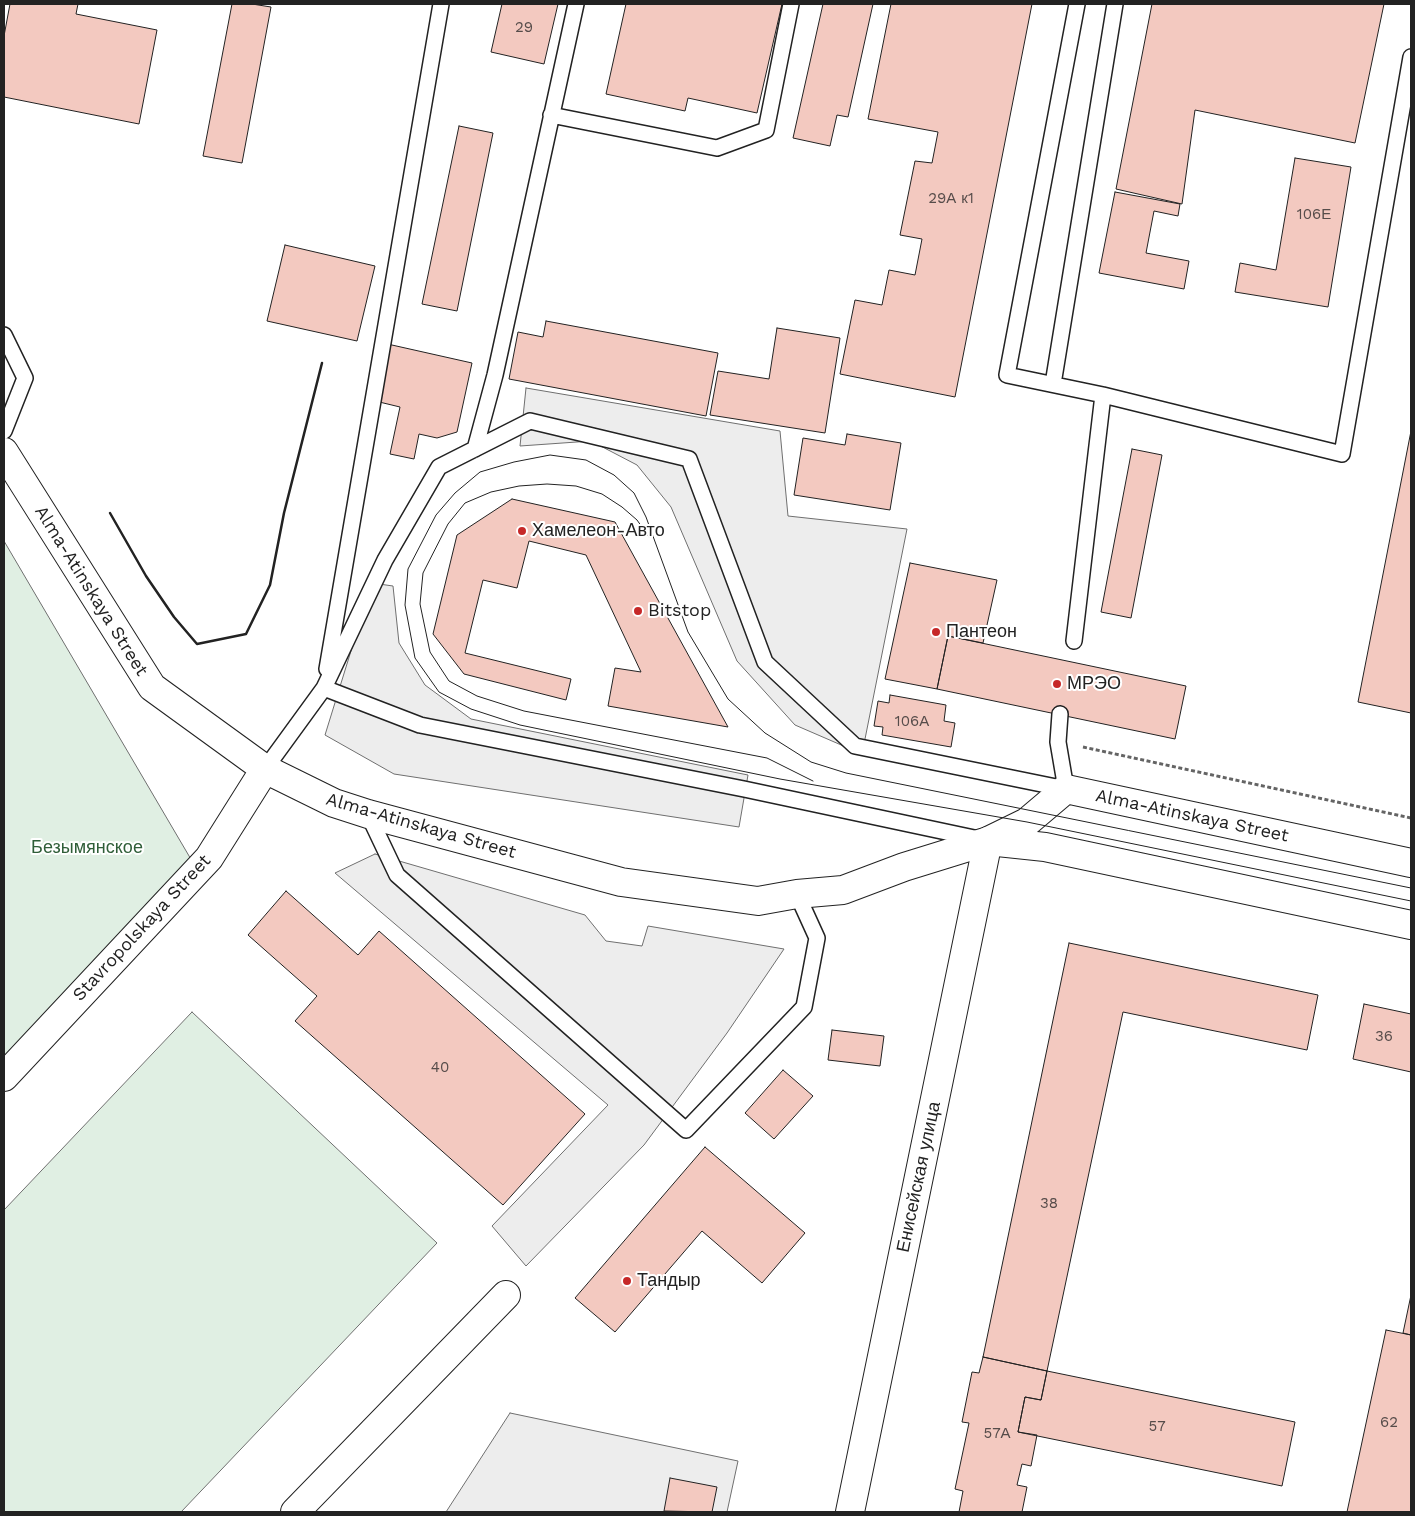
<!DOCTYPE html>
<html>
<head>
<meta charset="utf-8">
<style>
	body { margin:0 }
	#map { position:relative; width:1415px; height:1516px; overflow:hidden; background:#fff; font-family:"Work Sans",sans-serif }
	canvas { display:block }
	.frame { position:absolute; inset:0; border:5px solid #222; pointer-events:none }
</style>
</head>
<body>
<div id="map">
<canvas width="1415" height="1516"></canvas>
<div class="frame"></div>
</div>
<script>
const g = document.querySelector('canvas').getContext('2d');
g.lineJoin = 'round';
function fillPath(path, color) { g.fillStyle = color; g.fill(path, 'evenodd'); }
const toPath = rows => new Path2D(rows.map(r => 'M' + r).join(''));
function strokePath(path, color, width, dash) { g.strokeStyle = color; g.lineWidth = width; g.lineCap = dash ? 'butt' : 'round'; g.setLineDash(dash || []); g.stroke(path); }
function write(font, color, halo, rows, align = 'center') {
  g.font = font + ' "Work Sans",sans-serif'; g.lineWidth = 4; g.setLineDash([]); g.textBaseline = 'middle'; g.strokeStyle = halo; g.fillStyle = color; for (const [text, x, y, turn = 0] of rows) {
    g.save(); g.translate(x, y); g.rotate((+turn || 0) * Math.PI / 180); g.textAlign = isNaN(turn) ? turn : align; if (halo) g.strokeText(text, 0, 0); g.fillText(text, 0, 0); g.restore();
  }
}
const green = toPath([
	[4,541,192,861,4,1058,4,541],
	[192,1012,437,1243,181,1512,4,1512,4,1210,192,1012]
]);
fillPath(green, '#e0efe3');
strokePath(green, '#6f6f6f', 1);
const parking = toPath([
	[526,388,780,431,788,516,907,529,862,754,795,725,737,661,671,507,637,465,591,441,520,446,526,388],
	[372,583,393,586,399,643,425,685,471,719,748,775,739,827,394,774,325,735,372,583],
	[375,854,585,915,606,941,642,946,648,926,784,949,727,1033,644,1145,526,1266,492,1226,608,1105,335,873,375,854],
	[510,1413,738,1461,727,1512,446,1512,510,1413]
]);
fillPath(parking, '#ededed');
strokePath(parking, '#6f6f6f', 1);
const building = toPath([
	[10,4,78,4,76,14,157,30,139,124,4,97,4,36,10,4],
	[232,4,252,4,271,7,242,163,203,156,232,4],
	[502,4,558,4,544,64,491,52,502,4],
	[626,4,782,4,757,113,688,98,685,111,606,94,626,4],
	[823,4,873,4,848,117,837,115,830,146,793,138,823,4],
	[891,4,1032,4,955,397,840,374,855,300,882,305,889,270,915,275,922,239,900,235,915,161,932,163,938,132,868,119,891,4],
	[1152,4,1384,4,1355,143,1195,110,1182,204,1116,189,1152,4],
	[459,126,493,133,457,311,422,304,459,126],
	[1295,158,1351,167,1328,307,1235,292,1240,263,1276,270,1295,158],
	[1115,192,1180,204,1178,216,1154,211,1146,253,1189,261,1184,289,1099,273,1115,192],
	[285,245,375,266,357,341,267,321,285,245],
	[546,321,718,353,706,416,509,379,518,332,543,337,546,321],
	[777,328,840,338,825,433,710,415,718,371,769,379,777,328],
	[383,343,472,363,457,432,437,438,419,434,414,459,390,454,400,407,371,400,383,343],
	[1411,431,1411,713,1358,702,1411,431],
	[847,434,901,443,890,510,794,495,803,438,845,445,847,434],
	[1132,449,1162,455,1131,618,1101,612,1132,449],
	[512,499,615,522,728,727,608,706,615,668,641,672,586,555,529,541,517,588,483,580,465,653,571,679,566,700,464,674,433,634,457,535,512,499],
	[910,563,997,580,983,643,948,636,937,689,885,679,910,563],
	[948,636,1186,686,1175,739,937,689,948,636],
	[890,695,946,705,944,721,955,723,951,747,882,735,883,727,874,726,878,701,889,703,890,695],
	[286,891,358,955,379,931,585,1114,503,1205,295,1021,317,996,248,935,286,891],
	[1069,943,1318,995,1307,1050,1123,1012,1047,1371,983,1357,1069,943],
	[1364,1004,1411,1014,1411,1072,1353,1059,1364,1004],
	[832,1030,884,1036,880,1066,828,1060,832,1030],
	[783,1070,813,1096,774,1139,745,1113,783,1070],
	[705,1147,805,1233,762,1283,702,1231,615,1332,575,1298,705,1147],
	[1411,1295,1411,1335,1403,1333,1411,1295],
	[1386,1330,1411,1335,1411,1512,1347,1512,1386,1330],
	[983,1357,1047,1371,1041,1400,1025,1397,1018,1432,1037,1435,1031,1466,1022,1464,1017,1485,1027,1487,1022,1512,959,1512,963,1491,955,1489,969,1423,962,1422,972,1372,979,1373,983,1357],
	[1047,1371,1295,1422,1282,1486,1018,1432,1025,1397,1041,1400,1047,1371],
	[670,1478,717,1487,712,1512,664,1511,670,1478]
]);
fillPath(building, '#f3c9c0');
strokePath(building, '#222', 1);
const lane = toPath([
	[551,115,717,148,766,130,791,4],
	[4,335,25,378,4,431],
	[1053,384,1115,4],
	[1103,395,1342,454,1411,57],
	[475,449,495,375,576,4],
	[1074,641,1103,395,1007,375,1077,4],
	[327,669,441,4],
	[324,688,385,560,439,467,530,421,689,459,765,662,855,746,1066,789,1058,742,1060,714],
	[265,769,324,688,420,725,744,789,979,839],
	[368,814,397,875,686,1130,804,1007,817,938,797,894]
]);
const street = toPath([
	[295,1512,506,1295],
	[850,1512,988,841]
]);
const secondary = toPath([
	[4,452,152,687,265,769,334,803,368,814,621,882,758,901,797,894,843,890,904,867,988,841,1027,822,1066,789,1411,863],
	[988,841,1045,847,1411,925],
	[4,1077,209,858,265,769]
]);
strokePath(lane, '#222', 18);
strokePath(street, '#222', 30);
strokePath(secondary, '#222', 30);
strokePath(toPath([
	[1083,747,1411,818]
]), '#646464', 3, [4, 2.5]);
strokePath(lane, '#fff', 15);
strokePath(street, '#fff', 28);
strokePath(secondary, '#fff', 28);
strokePath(toPath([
	[649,537,637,520,622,507,602,494,576,486,547,484,519,486,491,492,465,503,448,524,423,573,420,604,430,652,449,681,477,696,524,711,767,758,813,781],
	[1411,888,846,773,811,762,765,733,728,699,688,632,646,517,634,493,614,475,586,460,550,455,514,462,480,472,455,493,436,515,408,569,405,605,415,658,439,692,471,709,520,725,780,779,1027,822,1411,901]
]), '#222', 1);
strokePath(toPath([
	[110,513,146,576,174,617,197,644,246,634,270,585,284,513,322,363]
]), '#222', 2.5);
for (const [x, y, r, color] of [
	[522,531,5,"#c62828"],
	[638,611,5,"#c62828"],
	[936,632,5,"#c62828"],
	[1057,684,5,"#c62828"],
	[627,1281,5,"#c62828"]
]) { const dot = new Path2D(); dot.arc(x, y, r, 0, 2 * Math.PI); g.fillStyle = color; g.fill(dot); strokePath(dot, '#fff', 2); }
write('15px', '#564c4a', null, [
	["29",524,28],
	["29А к1",951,199],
	["106Е",1314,215],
	["106А",912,722],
	["36",1384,1037],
	["40",440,1068],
	["38",1049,1204],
	["62",1389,1423],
	["57",1157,1427],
	["57А",997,1434]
]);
write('18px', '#222', '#fff', [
	["Хамелеон-Авто",532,531],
	["Bitstop",648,611],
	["Пантеон",946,632],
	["МРЭО",1067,684],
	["Тандыр",637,1281]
], 'left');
write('18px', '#222', '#fff', [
	["Alma-Atinskaya Street",91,591,58],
	["Alma-Atinskaya Street",1192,816,12],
	["Alma-Atinskaya Street",421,826,16],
	["Stavropolskaya Street",142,928,-47],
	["Енисейская улица",919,1177,-78]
]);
write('18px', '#2f5e38', '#fff', [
	["Безымянское",87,848]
]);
</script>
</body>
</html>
